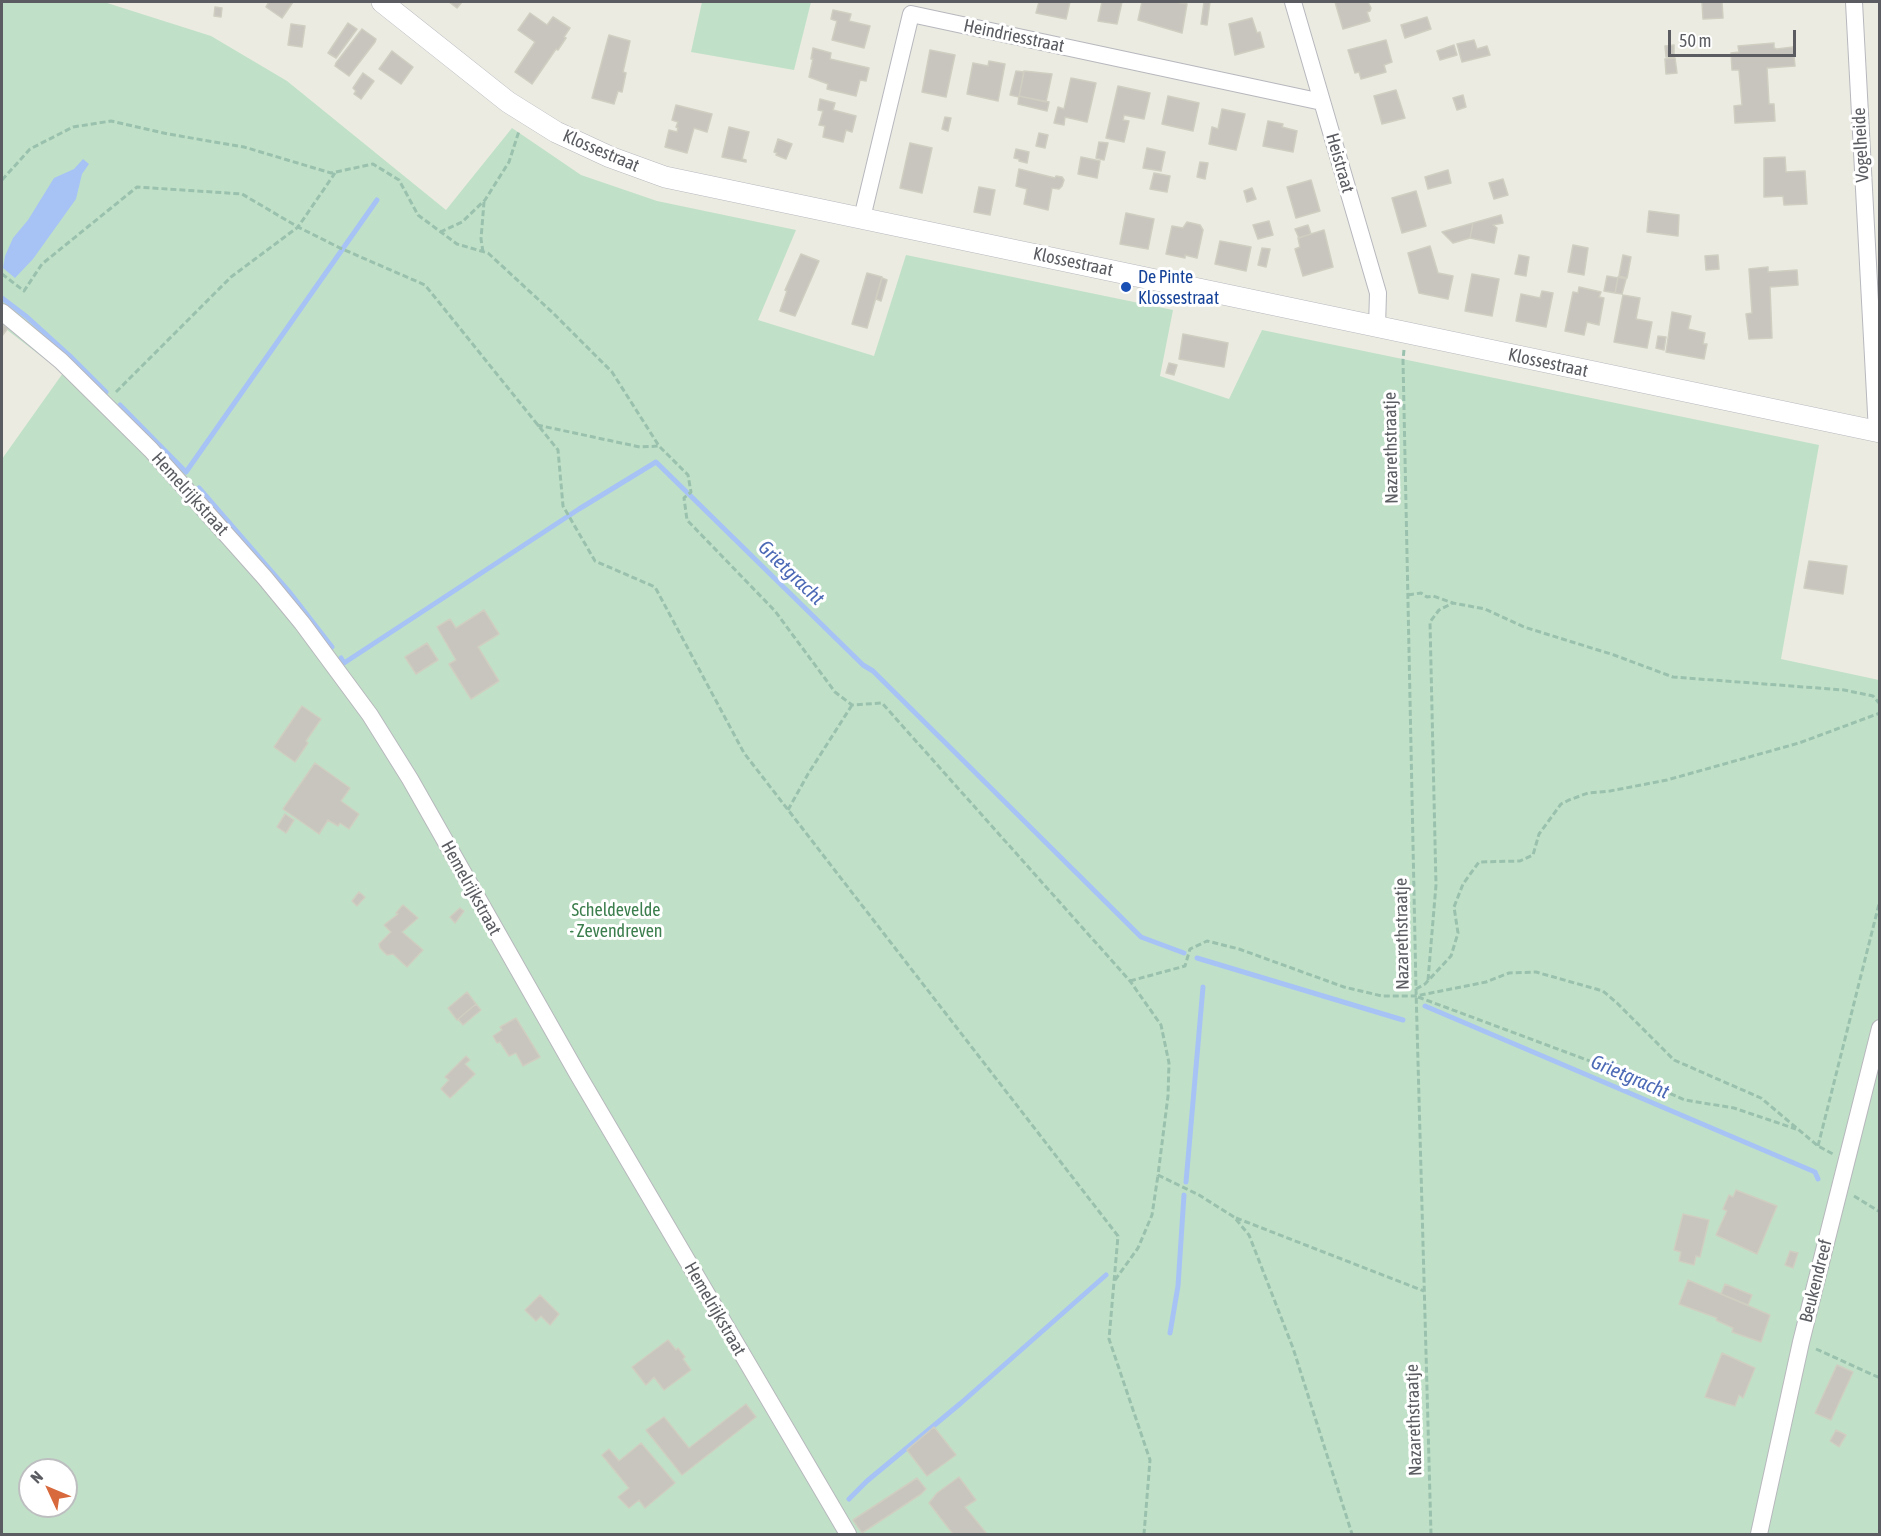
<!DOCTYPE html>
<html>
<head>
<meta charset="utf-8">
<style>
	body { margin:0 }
	#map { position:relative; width:1881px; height:1536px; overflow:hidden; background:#ebebe2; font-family:"Asap Condensed",sans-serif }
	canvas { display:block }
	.frame { position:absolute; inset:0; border:3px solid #5a5c61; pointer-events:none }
	.north { position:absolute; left:18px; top:1458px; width:60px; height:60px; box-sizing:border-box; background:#fff; border:2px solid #bdbec0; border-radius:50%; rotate:314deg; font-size:16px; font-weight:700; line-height:24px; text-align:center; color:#5a5c61 }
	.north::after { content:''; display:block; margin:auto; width:21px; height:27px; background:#d7693c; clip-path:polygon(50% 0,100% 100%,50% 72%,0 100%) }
	.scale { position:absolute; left:1668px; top:30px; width:128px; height:27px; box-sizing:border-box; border:3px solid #5a5c61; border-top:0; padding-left:8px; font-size:18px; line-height:21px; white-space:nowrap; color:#5a5c61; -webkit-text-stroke:4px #fff; paint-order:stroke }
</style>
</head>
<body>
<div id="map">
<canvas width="1881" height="1536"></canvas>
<div class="frame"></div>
<div class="north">N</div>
<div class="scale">50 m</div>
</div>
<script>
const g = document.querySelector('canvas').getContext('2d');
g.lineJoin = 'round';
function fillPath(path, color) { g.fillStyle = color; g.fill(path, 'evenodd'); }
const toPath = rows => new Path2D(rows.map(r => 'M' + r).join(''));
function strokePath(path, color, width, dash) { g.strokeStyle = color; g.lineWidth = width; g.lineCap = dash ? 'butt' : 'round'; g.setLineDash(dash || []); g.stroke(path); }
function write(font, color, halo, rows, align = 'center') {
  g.font = font + ' "Asap Condensed",sans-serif'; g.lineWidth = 6; g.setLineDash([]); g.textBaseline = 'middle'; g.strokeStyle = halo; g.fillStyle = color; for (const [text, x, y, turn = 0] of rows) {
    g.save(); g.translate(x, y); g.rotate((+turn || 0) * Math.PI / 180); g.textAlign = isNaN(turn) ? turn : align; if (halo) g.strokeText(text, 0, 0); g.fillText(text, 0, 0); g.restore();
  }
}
fillPath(toPath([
	[2,2,104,2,211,36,287,81,446,210,512,128,581,175,657,201,796,230,758,320,874,356,906,255,1173,310,1160,376,1229,399,1262,330,1819,445,1781,659,1879,680,1879,1534,2,1534,2,459,63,373,2,326],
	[30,1470,66,1470,66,1506,30,1506],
	[702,2,811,2,794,70,691,52]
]), '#c0e1c7');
fillPath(toPath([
	[83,159,89,164,82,174,76,199,33,259,15,278,3,268,5,256,13,238,28,220,54,178,74,169]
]), '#a7c3f6');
strokePath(toPath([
	[2,298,27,317,70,356,106,392],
	[120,405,186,472,377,200],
	[199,488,291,594,332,647],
	[341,658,344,663,579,509,656,462,863,665,873,671,1141,937,1184,953],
	[1197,958,1403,1020],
	[1425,1006,1815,1172,1818,1179],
	[1186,1182,1203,987],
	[1170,1333,1178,1286,1184,1195],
	[849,1499,867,1481,961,1403,1106,1275]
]), '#a7c3f6', 5);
const building = toPath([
	[269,2,293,2,282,18,266,7,269,2],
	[449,2,462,2,457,8,449,2],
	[1039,2,1070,2,1066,19,1036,13,1039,2],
	[1102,2,1122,2,1117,24,1098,21,1102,2],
	[1142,2,1174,2,1187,4,1182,33,1138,20,1142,2],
	[1204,2,1210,2,1207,25,1201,24,1204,2],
	[1335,2,1368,2,1371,8,1370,11,1367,12,1370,21,1343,29,1335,2],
	[1702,2,1722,2,1723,18,1703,19,1702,2],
	[215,7,222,8,221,17,214,16,215,7],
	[833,10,851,14,849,21,870,26,864,48,832,40,837,21,831,19,833,10],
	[530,13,547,25,553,17,570,28,564,37,566,38,558,50,556,49,532,84,515,72,535,42,518,30,530,13],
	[1427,17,1431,29,1405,38,1401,25,1427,17],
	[1252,18,1257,33,1260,32,1264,47,1235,55,1229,24,1252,18],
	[348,23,357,29,336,58,328,53,348,23],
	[291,24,305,26,302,47,288,45,291,24],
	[362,29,376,39,375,42,349,76,335,66,336,63,362,29],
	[609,35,630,41,623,72,626,73,622,92,618,91,614,104,592,98,609,35],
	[1386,40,1392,62,1384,65,1386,72,1361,79,1359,72,1355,73,1348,50,1386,40],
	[1474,40,1477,49,1487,46,1490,55,1462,62,1457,44,1474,40],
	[1774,43,1774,48,1777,49,1793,47,1795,66,1767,68,1769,104,1774,104,1775,121,1735,123,1734,106,1742,105,1739,70,1732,70,1731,53,1739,52,1738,46,1774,43],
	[1454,45,1457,55,1440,60,1437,51,1454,45],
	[1674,45,1674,57,1666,57,1665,46,1674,45],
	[813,48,831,53,830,59,869,68,866,81,860,80,856,96,827,89,828,84,809,77,813,59,811,59,813,48],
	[930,50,955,55,946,97,922,92,930,50],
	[392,51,413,67,401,84,379,69,392,51],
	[1675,58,1677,73,1666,74,1665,59,1675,58],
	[989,61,1005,64,998,101,967,94,973,63,988,66,989,61],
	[1016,71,1024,72,1019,97,1010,95,1016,71],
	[1024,71,1052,74,1046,102,1019,96,1024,71],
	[363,73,374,81,361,99,354,94,356,91,353,88,363,73],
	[1071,78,1096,83,1087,122,1065,117,1064,125,1054,123,1058,107,1064,109,1071,78],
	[1118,86,1150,93,1144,119,1124,115,1123,120,1129,121,1124,142,1106,138,1118,86],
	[1396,90,1405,118,1382,124,1374,96,1396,90],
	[1463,95,1466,107,1457,110,1453,98,1463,95],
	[1019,96,1049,102,1047,111,1018,104,1019,96],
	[1168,96,1199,103,1193,131,1162,124,1168,96],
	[820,99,835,103,833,110,856,116,852,132,846,130,843,142,823,137,825,126,819,125,823,111,818,110,820,99],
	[676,105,712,114,707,132,694,128,687,153,665,147,669,130,677,132,678,128,676,127,678,122,672,120,676,105],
	[1222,109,1245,114,1236,150,1209,144,1212,127,1218,129,1222,109],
	[945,117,951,118,948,131,942,129,945,117],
	[1268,121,1283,124,1282,127,1297,131,1293,152,1263,146,1268,121],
	[729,127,749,132,742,159,746,160,746,162,722,157,729,127],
	[1039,133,1048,135,1045,148,1036,146,1039,133],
	[778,139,792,144,786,159,776,155,777,153,774,152,778,139],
	[1099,142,1108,143,1104,160,1096,158,1099,142],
	[910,143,932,148,922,193,900,188,910,143],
	[1147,148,1165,152,1161,171,1143,168,1147,148],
	[1016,149,1029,152,1027,163,1019,161,1019,159,1014,158,1016,149],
	[1081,157,1100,161,1097,178,1078,174,1081,157],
	[1785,157,1786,172,1805,171,1807,204,1784,205,1783,196,1764,197,1764,158,1785,157],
	[1200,162,1208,163,1205,179,1197,177,1200,162],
	[1019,169,1055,178,1056,176,1062,177,1064,180,1062,186,1059,189,1052,188,1048,210,1024,204,1027,189,1016,186,1019,169],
	[1448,170,1451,183,1428,189,1425,177,1448,170],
	[1154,173,1170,176,1167,192,1150,189,1154,173],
	[1503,179,1508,195,1494,199,1489,183,1503,179],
	[1311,180,1320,211,1296,218,1287,187,1311,180],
	[979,187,995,190,990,215,974,212,979,187],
	[1252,188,1256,199,1247,202,1244,191,1252,188],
	[1416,191,1426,226,1402,233,1392,198,1416,191],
	[1649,211,1679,215,1678,236,1647,232,1649,211],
	[1126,213,1154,219,1148,249,1120,244,1126,213],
	[1501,215,1503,223,1493,225,1497,228,1494,243,1470,238,1473,223,1501,215],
	[1269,221,1273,235,1258,239,1253,225,1269,221],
	[1187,222,1200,225,1203,230,1197,258,1185,255,1185,258,1166,254,1172,226,1183,228,1187,222],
	[1473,223,1470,238,1453,243,1442,232,1473,223],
	[1308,225,1311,234,1299,238,1295,229,1308,225],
	[1324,230,1333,267,1303,276,1295,249,1300,247,1298,238,1324,230],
	[1220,241,1251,247,1246,271,1215,264,1220,241],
	[1573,245,1588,248,1584,275,1568,272,1573,245],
	[1430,246,1438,273,1453,276,1448,299,1419,293,1408,253,1430,246],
	[1262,248,1270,249,1266,267,1258,265,1262,248],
	[801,254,819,261,795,316,780,311,787,291,785,290,801,254],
	[1519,255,1529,257,1526,276,1515,274,1519,255],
	[1623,255,1631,257,1627,278,1619,276,1623,255],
	[1718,255,1719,269,1706,270,1705,256,1718,255],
	[1768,267,1768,272,1797,270,1798,285,1770,287,1772,338,1749,339,1746,314,1752,313,1749,269,1768,267],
	[867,273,882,277,867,328,852,324,867,273],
	[1472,274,1499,279,1492,316,1465,311,1472,274],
	[1607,276,1618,278,1615,293,1604,291,1607,276],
	[1618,277,1626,279,1622,294,1615,293,1618,277],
	[882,278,887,280,881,301,876,299,882,278],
	[1579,287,1601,292,1599,297,1604,298,1599,325,1587,322,1584,335,1565,331,1573,292,1578,293,1579,287],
	[1542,291,1553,293,1546,327,1516,321,1521,294,1540,298,1542,291],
	[1623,295,1640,298,1636,319,1652,322,1647,348,1614,342,1623,295],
	[1672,312,1691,316,1688,329,1705,333,1703,344,1707,344,1704,359,1666,352,1672,312],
	[2,324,8,328,2,336,2,324],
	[1183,334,1228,343,1224,367,1179,359,1183,334],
	[1658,336,1666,337,1664,350,1656,348,1658,336],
	[1169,363,1177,365,1174,375,1166,373,1169,363],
	[1809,561,1847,566,1843,594,1804,588,1809,561],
	[484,610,499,634,478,647,499,681,471,699,449,664,456,660,437,627,450,619,456,628,484,610],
	[427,643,438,660,416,674,405,657,427,643],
	[302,706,321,719,306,741,308,743,295,762,274,747,302,706],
	[315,763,350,788,341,801,359,814,349,829,340,823,338,826,328,820,319,834,283,809,315,763],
	[285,814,294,820,286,833,277,827,285,814],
	[359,892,365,897,357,906,352,901,359,892],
	[403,905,418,918,402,932,423,950,407,967,393,954,387,955,380,948,379,944,391,932,384,925,398,914,396,913,403,905],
	[460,908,464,911,455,923,450,917,460,908],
	[467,992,476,1004,457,1020,448,1008,467,992],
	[476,1004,481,1010,463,1025,458,1019,476,1004],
	[516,1018,540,1057,523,1066,516,1053,509,1056,500,1042,497,1043,493,1036,502,1030,500,1027,516,1018],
	[466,1056,470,1060,465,1064,475,1074,450,1098,441,1089,449,1080,445,1077,466,1056],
	[1736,1190,1777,1206,1757,1254,1716,1235,1727,1211,1723,1209,1729,1195,1733,1197,1736,1190],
	[1683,1214,1709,1220,1700,1257,1696,1256,1694,1265,1679,1261,1681,1252,1674,1250,1683,1214],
	[1790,1251,1798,1253,1793,1268,1785,1265,1790,1251],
	[1688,1280,1770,1315,1761,1342,1732,1332,1733,1328,1716,1320,1717,1318,1679,1304,1688,1280],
	[1725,1284,1752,1295,1748,1305,1721,1294,1725,1284],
	[540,1295,559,1314,550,1325,541,1316,536,1321,525,1310,540,1295],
	[668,1340,676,1350,678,1348,685,1357,683,1359,691,1370,664,1390,654,1377,646,1385,632,1367,668,1340],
	[1722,1353,1755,1368,1743,1398,1739,1395,1735,1406,1705,1397,1722,1353],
	[1837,1365,1853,1372,1831,1420,1815,1413,1837,1365],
	[746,1404,756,1417,682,1475,646,1430,664,1417,689,1448,746,1404],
	[934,1427,956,1455,927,1476,907,1450,934,1427],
	[1836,1430,1846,1435,1839,1447,1830,1441,1836,1430],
	[641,1443,675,1483,645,1508,639,1500,629,1508,618,1497,629,1488,602,1455,609,1449,619,1461,641,1443],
	[959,1477,976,1500,965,1507,987,1534,953,1534,929,1503,937,1493,959,1477],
	[917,1478,926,1489,921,1494,862,1533,853,1520,917,1478]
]);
fillPath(building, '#c7c5be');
strokePath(building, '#cfcec1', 1.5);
const minor = toPath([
	[1293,2,1378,293,1377,327],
	[1854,2,1877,432],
	[862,218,911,14,1322,102],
	[2,312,61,361,151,450,265,578,302,623,370,715,410,779,577,1073,848,1534],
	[1759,1534,1801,1342,1880,1028]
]);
const tertiary = toPath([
	[382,2,508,102,556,132,610,157,665,177,1880,432]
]);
strokePath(minor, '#b7b8bd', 18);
strokePath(tertiary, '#b7b8bd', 22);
strokePath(toPath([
	[2,180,30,149,73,127,111,121,168,134,244,147,331,173,373,164,399,180,418,215,457,244,488,253,553,313,612,372,659,446,688,475,691,492,684,498,687,520,775,611,835,692,852,705,882,703,1130,981,1161,1025,1169,1063,1168,1096,1158,1175,1199,1195,1234,1217,1249,1235,1293,1348,1352,1534],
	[440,232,462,222,485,200,509,162,519,131],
	[483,252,481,239,484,202],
	[2,274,24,291,42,264,137,187,242,194,298,227,340,248,425,285,558,450,563,506,595,561,655,587,744,753,1118,1236,1109,1339,1150,1460,1144,1534],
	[1404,350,1403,360,1416,989,1431,1534],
	[116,392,231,277,298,227,335,173],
	[537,425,640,447,659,446],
	[1408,595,1421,593,1427,597,1433,596,1453,603,1485,609,1524,627,1614,655,1673,677,1844,690,1873,696,1880,704],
	[788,810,808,774,852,705],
	[1428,980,1436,885,1430,622,1439,610,1453,603],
	[1130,981,1185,966,1190,949,1207,941,1239,949,1344,987,1382,996,1416,996,1486,982,1509,973,1536,972,1603,991,1617,1003,1674,1060,1761,1098,1818,1146,1833,1154],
	[1416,989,1425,984,1451,956,1458,933,1454,907,1463,884,1479,862,1520,861,1533,855,1539,834,1561,804,1569,800,1588,793,1610,791,1667,780,1799,743,1880,713],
	[1418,997,1630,1076,1685,1100,1734,1108,1796,1129],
	[1818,1146,1880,900],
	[1854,1196,1880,1212],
	[1236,1218,1424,1291],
	[1115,1280,1138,1248,1152,1215,1158,1175],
	[1816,1349,1880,1378]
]), '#9ac1ae', 3, [6, 3]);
strokePath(minor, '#fff', 16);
strokePath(tertiary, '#fff', 21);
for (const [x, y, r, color] of [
	[1126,287,6,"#1a4fb4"]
]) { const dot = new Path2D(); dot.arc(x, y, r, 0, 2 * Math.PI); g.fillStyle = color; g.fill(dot); strokePath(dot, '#fff', 2); }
write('18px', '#5a5c61', '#fff', [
	["Heindriesstraat",1014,36,12],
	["Vogelheide",1861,145,-93],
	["Klossestraat",601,151,23],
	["Heistraat",1340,163,74],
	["Klossestraat",1073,262,12],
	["Klossestraat",1548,363,12],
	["Nazarethstraatje",1391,448,-91],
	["Hemelrijkstraat",190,494,48],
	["Hemelrijkstraat",471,888,61],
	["Nazarethstraatje",1402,934,-91],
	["Beukendreef",1816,1281,-76],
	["Hemelrijkstraat",715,1309,60],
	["Nazarethstraatje",1414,1420,-92]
]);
write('18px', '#164399', '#fff', [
	["De Pinte",1138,277],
	["Klossestraat",1138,298]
], 'left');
write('18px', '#3c7e4d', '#fff', [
	["Scheldevelde",616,910],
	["- Zevendreven",616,931]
]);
write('italic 20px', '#4d6ab6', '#fff', [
	["Grietgracht",791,573,44],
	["Grietgracht",1630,1077,23]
]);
</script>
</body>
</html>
